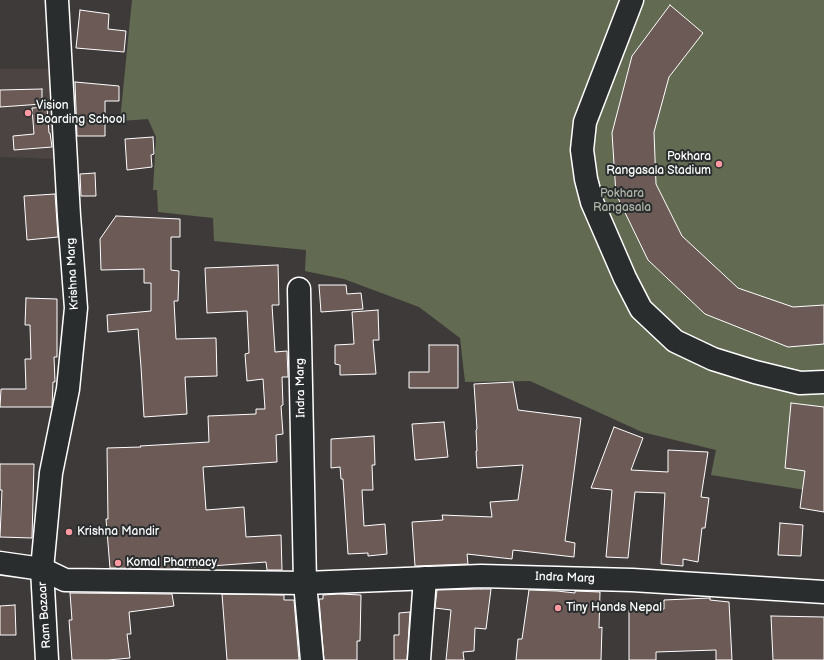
<!DOCTYPE html>
<html>
<head>
<meta charset="utf-8">
<style>
	body { margin:0 }
	canvas { display:block; background:#3e3a3a }
</style>
</head>
<body>
<canvas width="824" height="660"></canvas>
<script>
const g = document.querySelector('canvas').getContext('2d');
g.lineJoin = 'round';
function fillPath(path, color) { g.fillStyle = color; g.fill(path, 'evenodd'); }
const toPath = rows => new Path2D(rows.map(r => 'M' + r).join(''));
function strokePath(path, color, width, dash) { g.strokeStyle = color; g.lineWidth = width; g.lineCap = dash ? 'butt' : 'round'; g.setLineDash(dash || []); g.stroke(path); }
function write(font, color, halo, rows, align = 'center') {
  g.font = font + ' "Balsamiq Sans",sans-serif'; g.lineWidth = 4; g.setLineDash([]); g.textBaseline = 'middle'; g.strokeStyle = halo; g.fillStyle = color; for (const [text, x, y, turn = 0] of rows) {
    g.save(); g.translate(x, y); g.rotate((+turn || 0) * Math.PI / 180); g.textAlign = isNaN(turn) ? turn : align; if (halo) g.strokeText(text, 0, 0); g.fillText(text, 0, 0); g.restore();
  }
}
fillPath(toPath([
	[0,69,52,69,60,159,0,157]
]), '#4c4442');
fillPath(toPath([
	[132,0,824,0,824,493,711,475,716,450,642,432,530,381,465,382,460,338,419,307,344,279,305,271,306,250,214,241,213,218,158,212,157,190,153,190,156,137,148,119,120,121]
]), '#626b51');
const building = toPath([
	[670,5,703,33,669,77,654,132,656,184,682,236,738,288,793,307,824,305,824,344,788,347,705,314,648,260,616,194,612,133,632,56,670,5],
	[80,10,109,14,108,29,126,31,124,52,76,48,80,10],
	[75,82,119,86,119,101,105,101,105,136,77,136,75,82],
	[42,89,42,104,0,107,0,90,42,89],
	[47,107,49,133,50,133,52,147,14,150,13,136,34,134,32,108,47,107],
	[153,137,154,154,151,155,152,167,127,170,125,139,153,137],
	[95,173,96,196,81,196,80,174,95,173],
	[55,194,58,237,27,240,24,196,55,194],
	[116,216,180,219,180,237,171,237,171,270,179,271,178,301,174,301,176,339,216,338,217,376,185,377,187,414,144,417,141,367,138,329,108,332,107,315,151,311,151,283,144,283,144,269,101,270,100,239,116,216],
	[278,265,279,305,272,305,275,352,287,351,288,377,282,377,283,405,281,406,283,434,276,435,277,462,203,467,206,510,244,507,246,537,281,535,282,570,267,570,266,562,169,569,110,568,106,519,108,519,107,448,141,447,140,446,209,442,208,416,256,414,256,409,265,409,263,379,247,381,245,354,249,353,247,311,207,313,205,268,278,265],
	[319,285,346,285,347,294,361,293,363,309,321,312,319,285],
	[26,298,57,299,57,357,54,357,55,382,53,382,52,407,0,407,1,389,26,389,25,359,31,359,30,325,25,325,26,298],
	[378,310,379,340,373,340,376,374,340,375,340,365,335,364,335,345,354,344,352,312,378,310],
	[429,345,458,345,458,388,409,388,409,372,429,372,429,345],
	[513,382,518,410,581,418,565,541,575,543,574,557,513,550,512,559,467,554,468,564,415,566,412,522,443,520,442,515,492,517,490,502,518,500,523,465,477,468,476,451,477,451,476,430,477,429,474,384,513,382],
	[791,403,824,407,824,512,800,508,805,471,785,468,791,403],
	[444,422,448,457,415,460,412,424,444,422],
	[614,427,643,438,631,470,668,472,668,450,708,452,701,497,709,498,705,528,702,528,698,562,683,559,683,566,661,564,665,493,635,492,628,558,606,557,612,490,591,488,614,427],
	[374,436,375,465,372,465,373,490,362,490,364,526,385,524,387,554,368,556,368,553,348,554,343,479,341,479,340,467,331,468,331,439,374,436],
	[0,464,34,464,32,538,0,537,2,490,0,490,0,464],
	[780,523,803,525,801,556,778,555,780,523],
	[481,589,491,589,486,629,475,628,474,651,463,652,464,660,446,660,451,610,435,608,437,590,481,589],
	[529,590,557,591,575,593,575,591,600,592,599,628,602,627,601,660,516,660,518,639,522,639,529,590],
	[70,593,172,594,174,606,129,612,131,634,127,634,130,658,108,660,72,660,69,620,72,620,70,593],
	[222,594,284,595,284,600,294,600,299,660,227,660,222,594],
	[339,594,361,595,360,641,357,641,357,660,324,660,319,599,323,599,323,595,339,594],
	[710,598,710,600,729,602,732,660,716,660,716,650,656,652,656,660,629,660,629,610,664,609,664,600,710,598],
	[15,605,16,635,0,635,0,606,15,605],
	[410,612,407,660,394,660,394,635,399,635,399,613,410,612],
	[771,616,824,617,824,660,773,660,771,616]
]);
fillPath(building, '#6c5a56');
strokePath(building, '#fff', 1);
const minor = toPath([
	[632,0,585,122,582,150,586,179,592,202,625,278,641,309,675,341,713,359,755,372,800,383,824,382],
	[299,289,305,583,312,660],
	[42,569,51,473,68,389,76,308,69,216,57,0],
	[419,660,425,578]
]);
const major = toPath([
	[0,563,42,569,65,580,305,583,481,576,632,580,824,592],
	[42,569,47,660]
]);
strokePath(minor, '#fff', 25);
strokePath(major, '#fff', 25);
strokePath(minor, '#2a2d2e', 22);
strokePath(major, '#2a2d2e', 22);
for (const [x, y, r, color] of [
	[28,113,4,"#ff9aa2"],
	[719,164,4,"#ff9aa2"],
	[69,532,4,"#ff9aa2"],
	[118,563,4,"#ff9aa2"],
	[558,608,4,"#ff9aa2"]
]) { const dot = new Path2D(); dot.arc(x, y, r, 0, 2 * Math.PI); g.fillStyle = color; g.fill(dot); strokePath(dot, '#2a2d2e', 1.5); }
write('12px', '#fff', '#2a2d2e', [
	["Vision",36,106],
	["Boarding School",36,120],
	["Pokhara",711,157,"right"],
	["Rangasala Stadium",711,171,"right"],
	["Krishna Mandir",77,532],
	["Komal Pharmacy",126,563],
	["Tiny Hands Nepal",566,608]
], 'left');
write('12px', '#b0b5a8', '#2a2d2e', [
	["Pokhara",622,194],
	["Rangasala",622,208]
]);
write('12px', '#fff', '#2a2d2e', [
	["Krishna Marg",73,274,-93],
	["Indra Marg",301,388,-91],
	["Indra Marg",565,578,2],
	["Ram Bazaar",45,615,-94]
]);
</script>
</body>
</html>
